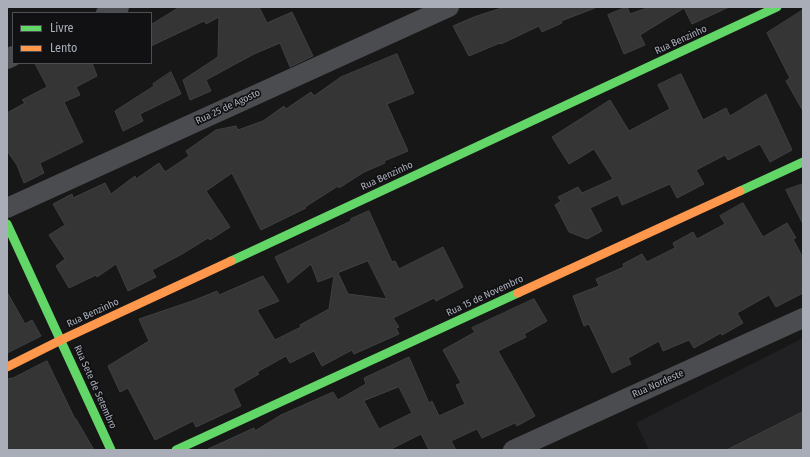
<!DOCTYPE html>
<style>
body{margin:0}
#map{position:relative;width:810px;height:457px;overflow:hidden;background:#171717;font-family:"Fira Sans Condensed",sans-serif}
canvas{display:block}
.frame{position:absolute;inset:0;border:8px solid #a8adb8;pointer-events:none}
.legend{position:absolute;left:12px;top:12px;width:140px;height:52px;box-sizing:border-box;background:#111113;border:1px solid #4d4f55;margin:0;padding:5px 7px;list-style:none;font-size:12px;color:#a8adb8}
.legend li{display:flex;align-items:center;gap:8px;height:20px}
.legend b{width:20px;border:1px solid #4d4f55}
</style>
<div id="map">
<canvas width="810" height="457"></canvas>
<div class="frame"></div>
<ul class="legend">
<li><b style="height:5px;background:#63d668"></b>Livre</li>
<li><b style="height:5px;background:#ff974d"></b>Lento</li>
</ul>
</div>
<script>
const context = document.querySelector('canvas').getContext('2d');
context.lineJoin = 'round';
function fillPath(path, color) { context.fillStyle = color; context.fill(path, 'evenodd'); }
function trace(path, color, width, dash) { context.strokeStyle = color; context.lineWidth = width; context.lineCap = dash ? 'butt' : 'round'; context.setLineDash(dash || []); context.stroke(path); }
function label(font, color, halo, rows, align = 'center') {
  context.font = font + ' "Fira Sans Condensed",sans-serif'; context.lineWidth = 3.5; context.setLineDash([]); context.textBaseline = 'middle'; context.strokeStyle = halo; context.fillStyle = color; for (const [text, x, y, turn = 0] of rows) {
    context.save(); context.translate(x, y); context.rotate((+turn || 0) * Math.PI / 180); context.textAlign = isNaN(turn) ? turn : align; if (halo) context.strokeText(text, 0, 0); context.fillText(text, 0, 0); context.restore();
  }
}
fillPath(new Path2D(`
 M803,338V450H649L636,423Z`), '#212123');
const building = new Path2D(`
 M180,7H259L267,23L292,12L313,56L290,67L280,43L254,54L206,80L211,91L190,100L183,80L218,57L219,17L206,24L204,21L151,46V25Z
 M505,7H595V8L561,21L562,23L542,32L539,26L501,44L500,43L469,56L453,26L474,17Z
 M627,7L630,14L650,7H729L692,24L684,8L640,35L645,45L624,54L608,15Z
 M803,10V111L786,81L790,78L767,33Z
 M397,54L414,93L387,104L408,151L384,161L385,163L364,172L339,188L338,186L305,207L306,208L261,230L232,173L206,191L230,227L210,240L208,238L182,254L152,270L156,277L128,291L116,264L97,277L96,275L69,288L56,266L65,259L49,235L65,225L53,204L72,194L73,198L105,183L111,194L135,176L136,179L159,163L165,172L189,156L186,151L216,130L236,126L238,130L263,121L284,106L286,109L311,92L314,96L341,77Z
 M35,63H92L97,76L76,87L80,95L64,102L83,142L40,163L44,173L24,183L17,165L7,151V113L25,103L22,100L47,87Z
 M171,72L181,94L140,114L143,121L123,131L115,111L154,86L153,84Z
 M681,74L703,120L726,108L730,116L766,94L792,150L770,162L760,144L728,160L725,155L696,170L704,184L677,198L670,184L622,205L618,195L590,208L602,231L587,239L569,232L555,205L561,201L558,197L578,187L582,193L613,179L594,149L569,164L552,137L610,100L629,131L670,109L658,85Z
 M803,184V224L786,190Z
 M743,203L763,237L787,223L796,238L793,239L803,258V293L776,307L769,295L737,313L743,323L722,335L721,333L694,348L689,340L663,351L659,341L628,358L631,364L612,373L589,324L584,326L573,296L599,286L596,279L624,267L623,264L642,254L647,262L675,248L673,243L693,232L697,239L725,224L720,216Z
 M369,211L392,262L395,261L399,269L443,247L463,287L436,301L434,298L393,318L399,327L396,328L399,334L354,354L352,350L322,366L314,351L290,363L286,356L257,372L259,374L233,389L241,406L196,427L193,421L155,440L128,388L120,392L108,366L149,341L139,319L195,300L217,291L219,295L263,276L279,301L257,310L275,340L301,327L300,325L329,309L334,276L318,282L311,264L288,283L275,257L351,221V219ZM368,261L387,299L348,294L338,273Z
 M7,292L25,324L32,320L41,336L7,353Z
 M534,299L547,321L524,334L526,337L498,351L535,416L517,426L515,423L482,438L477,429L451,441L456,450H429L421,434L389,450L208,449L254,428L255,431L281,415L333,392L338,400L366,384L364,378L409,357L429,403L432,401L439,416L465,404L456,385L461,383L443,350L475,332L472,328ZM399,387L412,413L379,429L364,401Z
 M47,361L75,419H76L94,450H7V379L13,378Z
 M803,412V450H727Z`);
fillPath(building, '#353536');
trace(building, '#3f4043', 1);
trace(new Path2D(`
 M106,13L119,7
 M7,59L13,56
 M7,208L449,7
 M513,450L803,318`), '#4b4c50', 20);
trace(new Path2D(`
 M740,191L803,162
 M7,224L111,450
 M231,261L777,7
 M176,450L518,293`), '#63d668', 9);
trace(new Path2D(`
 M518,293L740,191
 M7,367L61,340L231,261`), '#ff974d', 9);
label('10px', '#a8adb8', '#111113', [
 ["Rua Benzinho",681,40,-25],
 ["Rua 25 de Agosto",228,107,-25],
 ["Rua Benzinho",387,176,-25],
 ["Rua 15 de Novembro",485,296,-25],
 ["Rua Benzinho",93,313,-25],
 ["Rua Nordeste",658,384,-24],
 ["Rua Sete de Setembro",95,387,66]
]);
</script>
